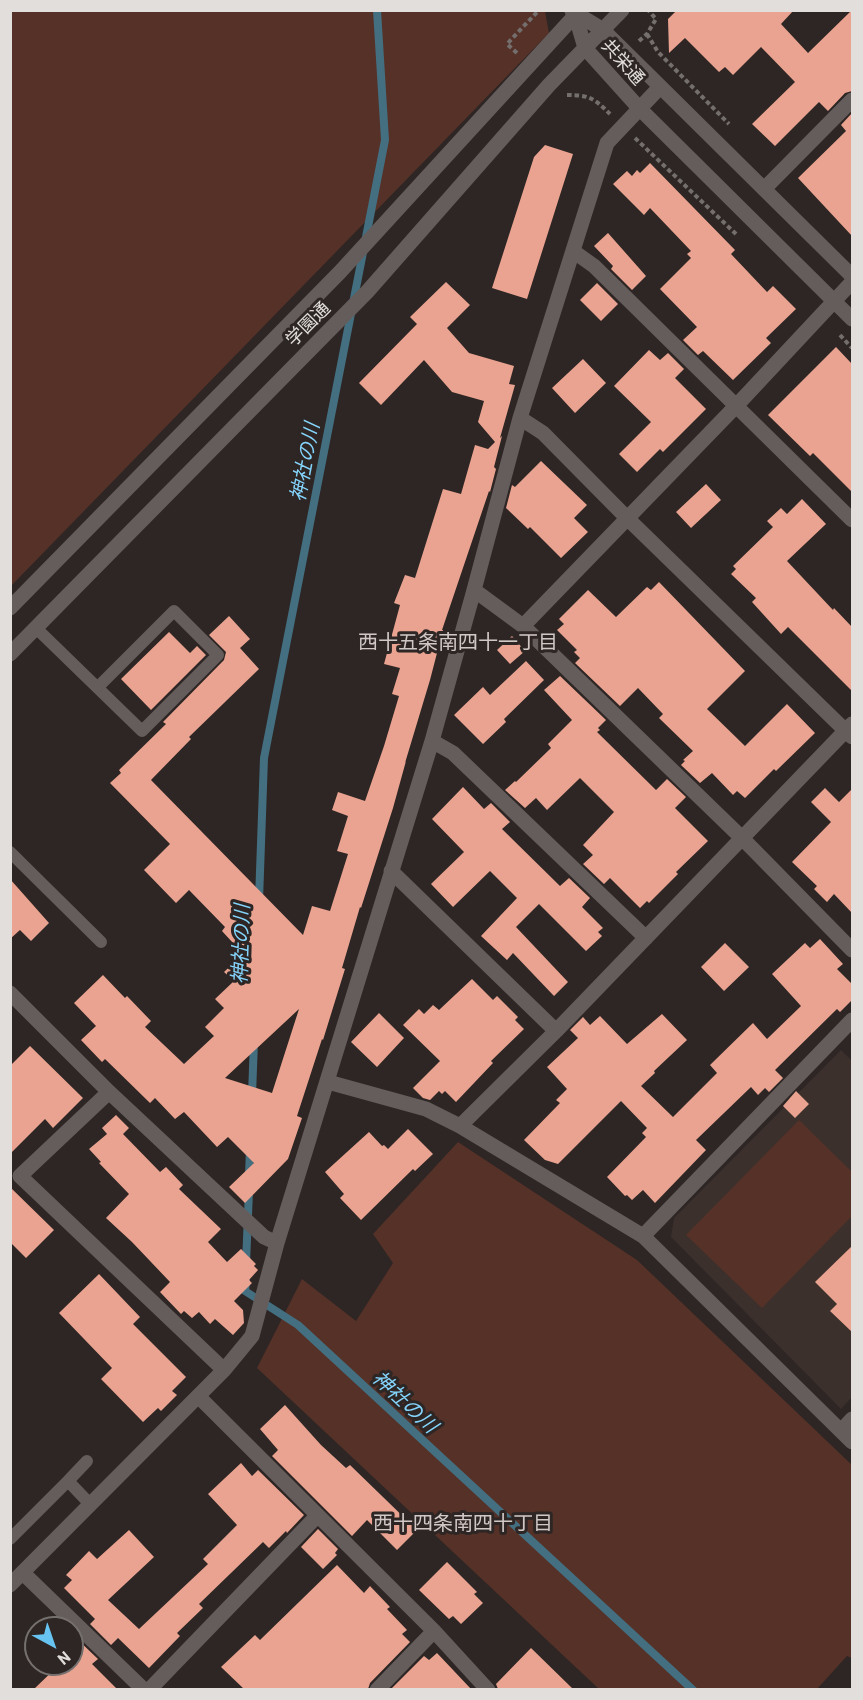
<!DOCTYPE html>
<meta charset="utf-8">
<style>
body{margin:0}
#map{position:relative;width:863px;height:1700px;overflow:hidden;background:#2d2624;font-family:Barlow,sans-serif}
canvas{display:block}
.frame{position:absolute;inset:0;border:12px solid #e2dedc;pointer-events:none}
.north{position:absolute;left:24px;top:1616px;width:60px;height:60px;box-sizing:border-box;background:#2d2624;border:2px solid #75706e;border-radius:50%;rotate:140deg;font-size:16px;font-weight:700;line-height:24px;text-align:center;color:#e2dedc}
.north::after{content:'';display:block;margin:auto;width:21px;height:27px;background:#67c4f0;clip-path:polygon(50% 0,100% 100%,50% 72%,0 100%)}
</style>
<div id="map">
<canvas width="863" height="1700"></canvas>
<div class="frame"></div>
<div class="north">N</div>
</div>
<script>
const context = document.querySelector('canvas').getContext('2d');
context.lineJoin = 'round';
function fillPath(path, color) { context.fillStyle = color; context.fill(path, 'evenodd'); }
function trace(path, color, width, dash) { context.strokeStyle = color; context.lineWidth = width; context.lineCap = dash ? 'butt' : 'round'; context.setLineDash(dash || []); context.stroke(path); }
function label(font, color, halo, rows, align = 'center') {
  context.font = font + ' Barlow,"Noto Sans JP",sans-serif'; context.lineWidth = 6; context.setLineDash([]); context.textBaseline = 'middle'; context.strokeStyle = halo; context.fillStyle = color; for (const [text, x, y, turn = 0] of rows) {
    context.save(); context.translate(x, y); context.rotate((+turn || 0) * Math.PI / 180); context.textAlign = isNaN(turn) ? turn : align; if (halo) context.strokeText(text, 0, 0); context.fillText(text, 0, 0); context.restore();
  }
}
fillPath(new Path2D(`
 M841,1050L852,1061V1397L841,1409L671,1237L674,1218Z`), '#3c302c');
fillPath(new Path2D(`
 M11,11H545L549,33L11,586Z
 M799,1120L852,1172V1216L762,1308L686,1235Z
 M458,1142L637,1260L852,1465V1658L847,1656L817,1689H599L257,1368L302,1279L356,1321L393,1263L373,1234Z`), '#553128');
trace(new Path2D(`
 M259,900L264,758L385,140L377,10
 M252,1095L254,1041
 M249,1176L250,1149
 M246,1263L249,1191
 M246,1281L245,1291L298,1325L693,1690`), '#446f80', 8);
fillPath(new Path2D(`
 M677,10H794L781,24L808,53L852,10V91L845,93L828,111L819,102L775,146L752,124L795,82L761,47L733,75L725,67L719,72L685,38L669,53L668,19Z
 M852,113V236L798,178L846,131L841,125Z
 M545,145L573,154L527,299L492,288L534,157Z
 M650,163L735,250L731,254L767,292L773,286L796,309L766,338L771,343L733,380L703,351L698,355L683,340L697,327L660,289L691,258L687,254L691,251L650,208L644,215L613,184L627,171L632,176L637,170L640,173Z
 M608,233L646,276L632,290L611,269L613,266L594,246Z
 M446,282L470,305L447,328L469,353L514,366L509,384L515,385L500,438L502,436L494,467L496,469L490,492L489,491L442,630H443L430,680L405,763L406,761L393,808L361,908L360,907L342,968L345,969L323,1040L322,1039L297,1116L302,1118L288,1159L245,1203L229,1187L254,1163L228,1137L217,1147L184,1112L175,1119L155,1098L150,1103L105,1059L102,1062L81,1040L96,1026L74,1003L103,975L125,998L127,996L151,1021L145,1027L184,1064L214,1036L205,1027L224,1008L215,999L234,981L224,972L242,955L231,944L233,943L222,931L225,927L189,890L176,903L144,870L170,844L110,783L121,773L119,770L166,724L163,722L224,660L226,652L209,635L229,616L250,639L240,648L259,669L189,737L191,739L151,780L303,935L312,906L330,911L348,854L337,851L348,816L332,810L338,792L365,801L384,746L399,696L392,694L400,668L384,664L400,605L394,603L405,575L415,578L443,489L461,494L475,445L488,449L495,442L478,422L484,401L452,392L424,360L381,405L359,383L417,324L410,317ZM299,1009L272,1093L225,1078Z
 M597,283L618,304L601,321L580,300Z
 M836,347L852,364V492L813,453L810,456L768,415Z
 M649,350L660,360L668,353L684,369L675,378L706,409L663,452L660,449L637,472L619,454L651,422L614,386Z
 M583,359L606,383L575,413L552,388Z
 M541,461L587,505L574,518L588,532L561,558L530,527L528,529L506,508L512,485L515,487Z
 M706,484L721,500L691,528L676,512Z
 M802,499L826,524L787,561L833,610L834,608L852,627V691L788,627L781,634L752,602L756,598L731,574L736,569L733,566L773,527L767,521L781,508L787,514Z
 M659,582L745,671L707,709L745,746L787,704L815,733L776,771L774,769L745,798L737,791L733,795L712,773L700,783L681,765L685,761L683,760L693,751L659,718L663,714L638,688L620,706L575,663L580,658L574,652L577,650L557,630L564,624L559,619L588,590L616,617L647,587L651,590Z
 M169,632L190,653L197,646L206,655L151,710L121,679Z
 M512,636L525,651L510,664L497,650Z
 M526,661L544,680L504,719L506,722L483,744L454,715L483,687L490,695Z
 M560,676L606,720L598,728L600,730L597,732L656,790L667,779L686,797L675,808L708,841L676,872L678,874L649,903L647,901L640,908L610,878L604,884L583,864L593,855L583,845L614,812L580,778L547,810L536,798L525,808L505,790L515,781L516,782L551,748L548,744L572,720L544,690Z
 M463,787L484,809L491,803L510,822L502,829L560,886L569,878L590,898L582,907L603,928L598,932L602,936L586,951L539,904L516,927L568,982L554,996L513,953L507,960L481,936L517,898L490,871L453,907L431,884L464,852L432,819Z
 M825,788L839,802L852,789V913L834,894L827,902L814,889L817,886L792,862L831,822L811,802Z
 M10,879L49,923L31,941L20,930L10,939Z
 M820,939L843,964L837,969L852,984V1000L840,1012L837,1009L775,1070L783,1078L769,1092L765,1088L758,1095L751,1087L696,1140L706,1150L655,1203L643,1190L632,1200L627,1195L625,1196L607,1177L646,1137L642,1133L647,1128L621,1101L558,1164L545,1160L524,1140L560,1103L556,1100L567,1089L547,1067L578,1038L570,1030L583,1017L590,1025L600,1016L627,1044L662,1014L687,1040L654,1071L655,1073L641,1086L673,1117L717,1073L710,1065L753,1023L767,1039L801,1006L772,974L805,943L810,948Z
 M725,943L749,967L724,991L701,967Z
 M472,979L493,1000L497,996L518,1017L515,1020L524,1029L491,1061L493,1063L456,1102L445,1091L442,1094L439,1091L430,1100L423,1098L413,1088L440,1061L403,1025L419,1009L424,1014L433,1005L439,1010Z
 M379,1013L404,1038L377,1067L351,1042Z
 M30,1046L83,1098L53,1128L45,1119L10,1154V1066Z
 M796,1091L809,1104L795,1118L783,1106Z
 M116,1115L129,1128L123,1134L160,1172L166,1167L183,1185L179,1189L221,1229L208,1242L227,1262L241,1249L256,1264L254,1266L258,1270L249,1280L252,1283L234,1301L243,1310L244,1323L233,1335L215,1319L210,1324L199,1312L192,1318L184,1311L181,1314L160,1292L170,1282L132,1242L106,1218L129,1194L99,1163L101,1162L89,1149L107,1134L102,1128Z
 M408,1129L433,1154L415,1171L413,1169L361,1220L340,1198L344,1194L325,1172L369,1132L382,1146L384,1145L388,1149Z
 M10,1187L54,1230L26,1258L10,1242Z
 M852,1246V1332L830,1311L837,1304L815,1282Z
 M99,1274L140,1317L133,1324L186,1377L172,1391L177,1395L161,1411L158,1408L143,1422L101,1379L112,1368L59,1313Z
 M285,1405L321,1445L346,1468L350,1465L417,1530L397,1550L367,1520L352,1536L272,1456L278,1450L260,1429Z
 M241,1463L252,1476L258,1470L304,1515L287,1533L286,1531L269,1548L263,1542L199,1604L203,1608L177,1633L180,1636L149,1668L118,1638L111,1645L90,1624L95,1619L64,1588L72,1580L66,1575L89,1551L97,1559L129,1530L154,1557L108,1600L139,1629L208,1564L203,1559L237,1525L208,1494Z
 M318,1529L338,1549L335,1553L337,1555L323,1569L301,1547Z
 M447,1562L477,1592L474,1594L483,1603L461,1624L453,1616L449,1619L419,1590Z
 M337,1565L364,1593L370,1586L390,1607L387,1609L407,1630L402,1634L410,1642L370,1683L368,1689H244L221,1667L255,1635L260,1640Z
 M76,1638L98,1659L92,1664L117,1689H34L60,1664H72V1641Z
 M531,1648L573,1689H498L496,1684Z
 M437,1653L471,1689H391L424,1656L429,1660Z`), '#eaa390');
trace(new Path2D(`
 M647,34L658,52L729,124
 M639,41L647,34L656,19L648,10
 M517,53L507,44L539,10
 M567,95C589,95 594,98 610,114
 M635,138L736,234
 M840,335L852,348`), '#746f6d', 4, [4.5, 3]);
trace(new Path2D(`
 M36,628L142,731L218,655L174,611L98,687
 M10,852L101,942
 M68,1481L87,1461
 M10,1539L68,1481L90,1504`), '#655d5b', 12);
trace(new Path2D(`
 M765,188L852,100
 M573,251L594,266L852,520
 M520,418L543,433L627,518L852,737
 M474,590L523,626L743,839L852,950
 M523,626L737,405L852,282
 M432,741L453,753L646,938
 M391,871L556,1031
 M10,993L109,1092L264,1237L277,1243
 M328,1082L426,1109L460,1126L643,1236L852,1442
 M109,1092L20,1176L224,1370
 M460,1126L556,1031L852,724
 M643,1236L852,1020
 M198,1396L434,1631L488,1690
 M841,1431L852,1419
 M23,1573L144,1690
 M10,1585L224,1370L252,1336L277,1243L432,741L474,590L520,418L607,143L660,87
 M149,1690L317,1516
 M377,1690L434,1631`), '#655d5b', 15);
trace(new Path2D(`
 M572,11L603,30L852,276
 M575,14L585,48L639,108L852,319
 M10,608L340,272L580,10
 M10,654L367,292L549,85L622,10`), '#655d5b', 15);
label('18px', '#e2dedc', '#2d2624', [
 ["共栄通",623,62,48],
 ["学園通",308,324,-45]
]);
label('italic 20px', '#85d4fc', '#2d2624', [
 ["神社の川",305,462,-79],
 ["神社の川",241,944,-88],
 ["神社の川",405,1402,43]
]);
label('20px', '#d1c8c6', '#2d2624', [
 ["西十五条南四十一丁目",458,642],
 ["西十四条南四十丁目",463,1523]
]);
</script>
